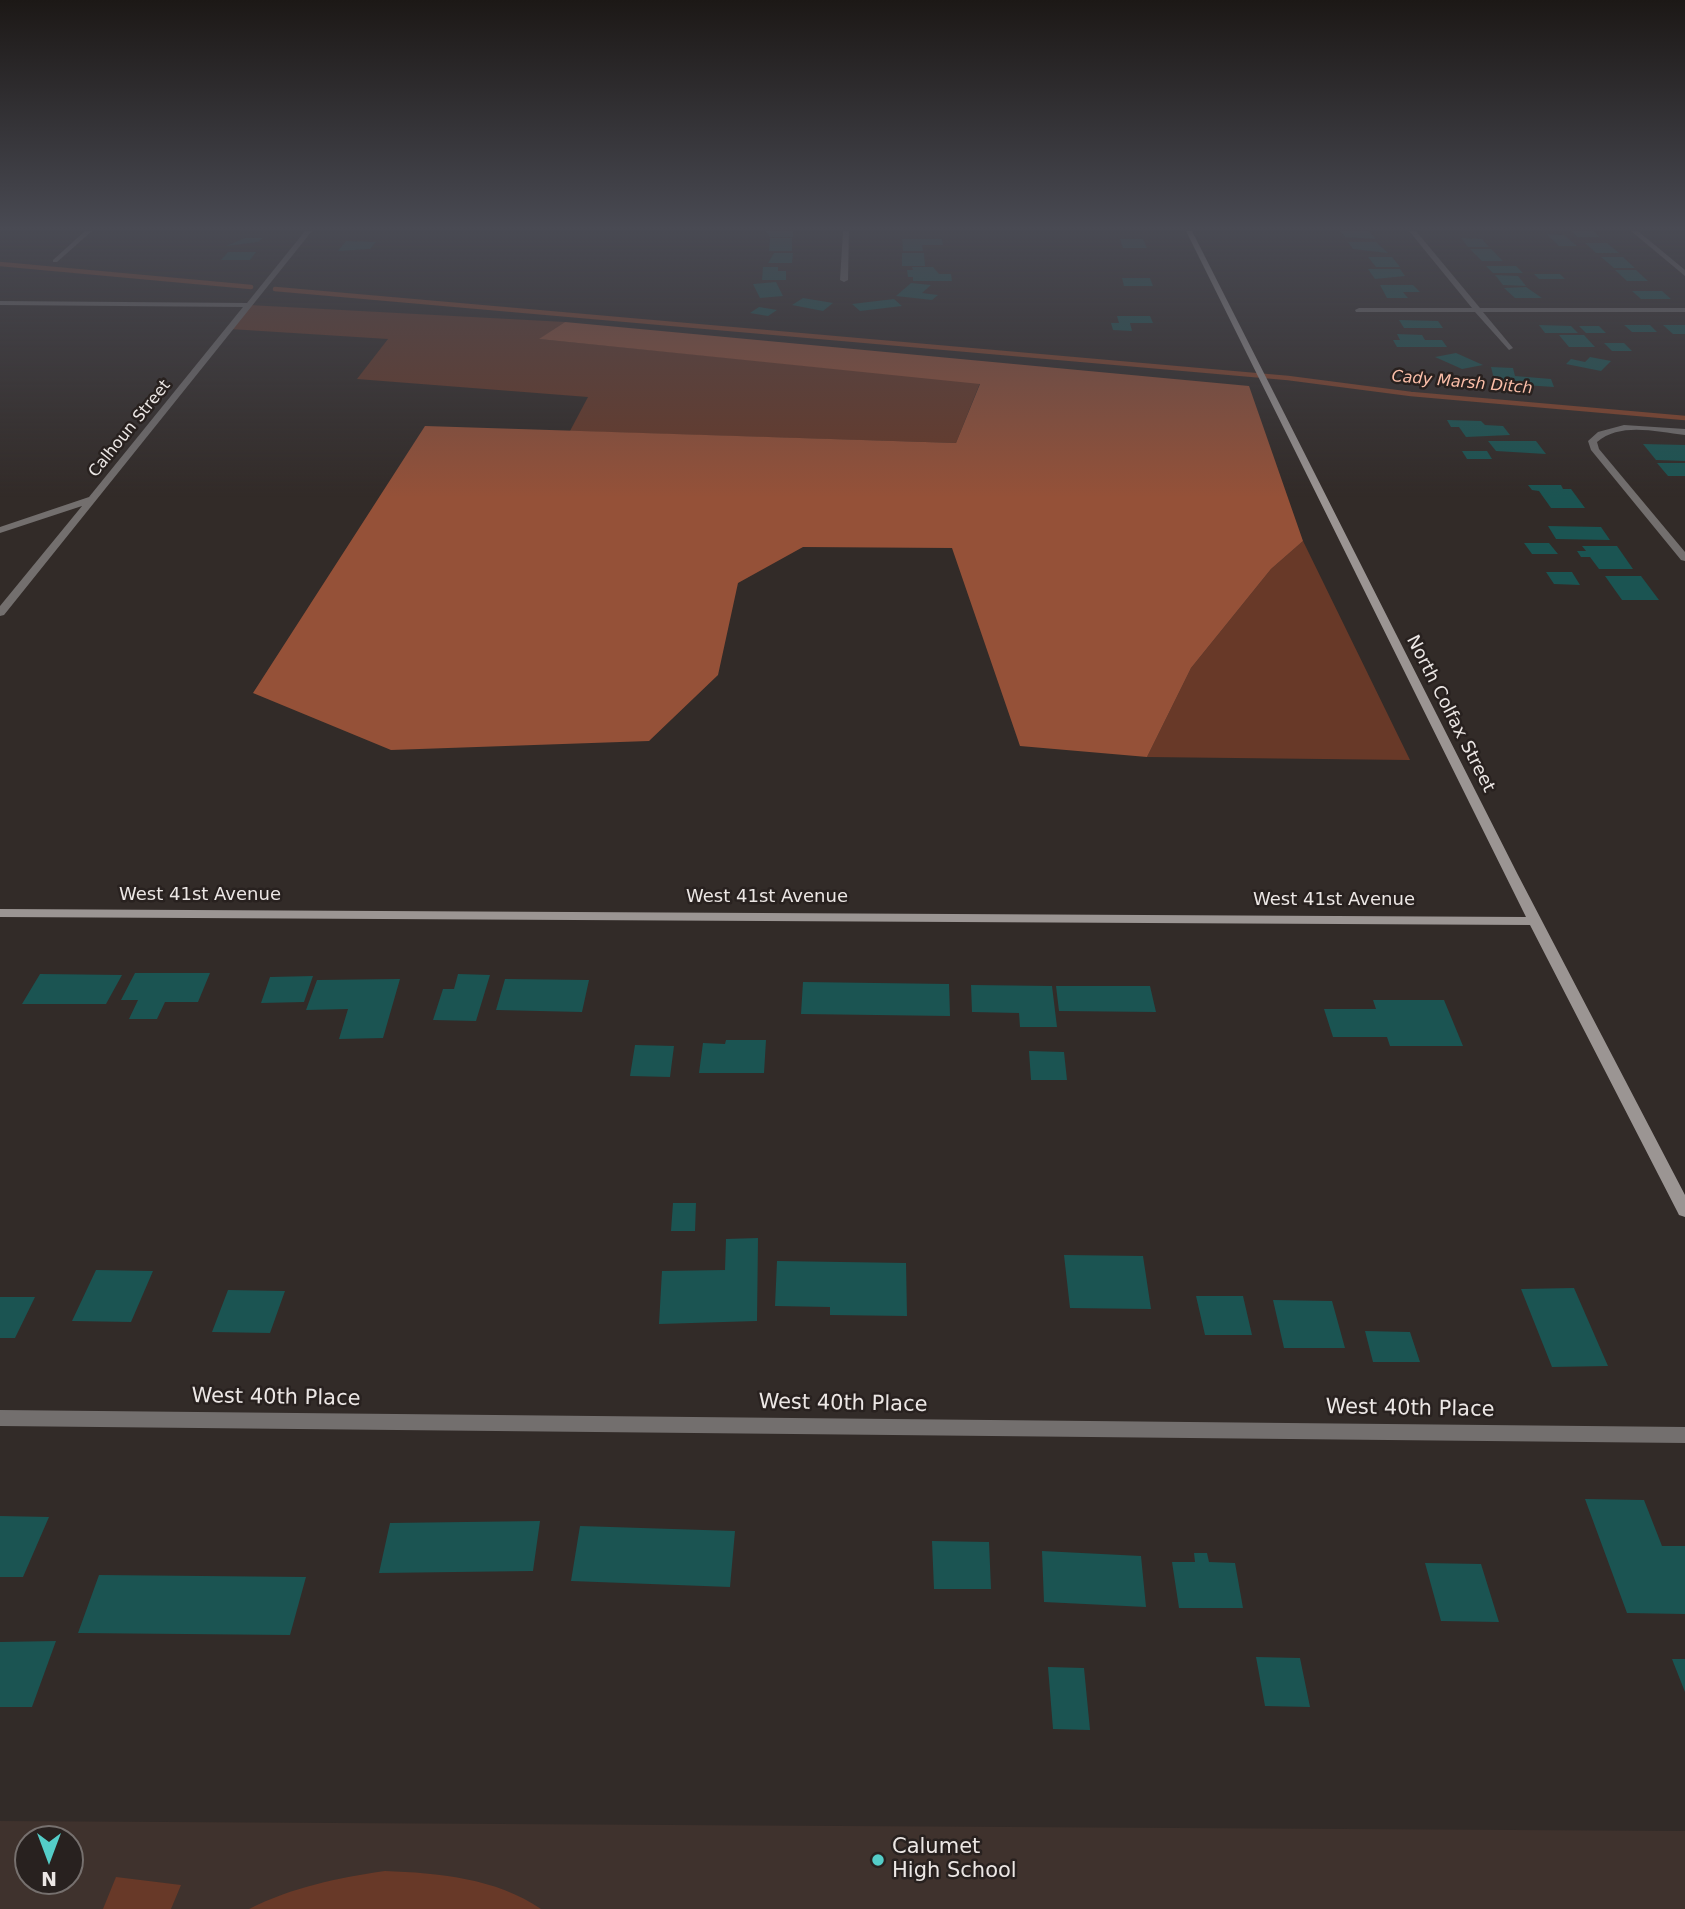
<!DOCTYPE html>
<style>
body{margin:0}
#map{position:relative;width:1685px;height:1909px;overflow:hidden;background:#322b28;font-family:"DejaVu Sans",sans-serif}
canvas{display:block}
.north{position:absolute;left:14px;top:1825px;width:70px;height:70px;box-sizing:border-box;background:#28211f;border:2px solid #76706e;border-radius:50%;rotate:180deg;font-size:19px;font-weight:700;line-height:28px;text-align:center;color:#ece7e5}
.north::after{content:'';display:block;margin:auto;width:24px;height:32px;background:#54cdc8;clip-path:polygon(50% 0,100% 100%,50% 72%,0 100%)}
</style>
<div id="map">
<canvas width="1685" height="1909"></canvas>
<div class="north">N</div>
</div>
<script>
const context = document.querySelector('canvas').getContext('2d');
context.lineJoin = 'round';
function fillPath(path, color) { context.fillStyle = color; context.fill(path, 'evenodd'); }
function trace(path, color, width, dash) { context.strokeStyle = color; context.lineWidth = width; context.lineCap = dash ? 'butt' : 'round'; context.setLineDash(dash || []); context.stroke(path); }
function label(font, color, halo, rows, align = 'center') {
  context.font = font + ' "DejaVu Sans",sans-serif'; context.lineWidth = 5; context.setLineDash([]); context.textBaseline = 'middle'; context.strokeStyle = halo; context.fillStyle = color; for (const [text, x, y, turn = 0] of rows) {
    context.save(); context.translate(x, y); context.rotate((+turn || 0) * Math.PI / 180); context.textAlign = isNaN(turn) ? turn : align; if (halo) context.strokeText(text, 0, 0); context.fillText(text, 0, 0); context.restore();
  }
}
fillPath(new Path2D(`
 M0,1821L1685,1831V1909H0ZM28,1839H70V1881H28Z`), '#3f322d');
fillPath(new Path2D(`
 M249,305L565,322L540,339L980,383L956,443L570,431L588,397L357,379L388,339L230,329Z
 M1303,541L1410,760L1147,757L1191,668L1271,569Z
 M385,1871C438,1873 496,1878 541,1909H249C293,1887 337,1878 385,1871Z
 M116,1877L181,1885L171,1909H103Z`), '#683928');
fillPath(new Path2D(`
 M565,322L1249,386L1303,541L1271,569L1191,668L1147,757L1020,746L952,548L803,547L738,583L718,675L649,741L391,750L253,693L425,426L956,443L980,384L539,339Z`), '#955138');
trace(new Path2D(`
 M0,264L251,287
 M275,289L1288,378L1411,394L1685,418`), '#86442a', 4.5);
fillPath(new Path2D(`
 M766,231H793V237H770Z
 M1340,231H1369L1376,239L1345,237Z
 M1571,231H1593L1600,237H1577Z
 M1546,234L1564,235L1577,246H1559Z
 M245,238H263L258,242L226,246Z
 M770,238H792V251H769Z
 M1461,238L1482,239L1489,247H1468Z
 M902,239H942L943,245H922L923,251H903Z
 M1120,239H1143L1147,248H1123Z
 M346,241L376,242L370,249L338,251Z
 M1348,242H1376L1388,253L1353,249Z
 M1585,243H1607L1619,253H1596Z
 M1470,249H1491L1503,261H1482Z
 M228,252H256L250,260H221Z
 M774,253H793L792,263H768Z
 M902,253H924L925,266H902Z
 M1368,257H1392L1400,267H1376Z
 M1601,257H1623L1635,268H1614Z
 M1486,266H1516L1523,273H1493Z
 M763,267H778V271H786V280H762Z
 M912,267H933L939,274H951L952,281H913V277H908L907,270H913Z
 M1368,269H1400L1405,276L1375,279Z
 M1615,270H1636L1648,281H1627Z
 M1534,274H1560L1565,279H1539Z
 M1495,275L1518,276L1526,286L1503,285Z
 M1122,278H1150L1153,286H1124Z
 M776,282L783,296L760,298L753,284Z
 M911,283L931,285L922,293L938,295L932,300L896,296Z
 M1380,285H1413L1420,292H1403L1408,298H1387Z
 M1526,287L1542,298H1515L1504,288Z
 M1632,291H1662L1671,299H1641Z
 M803,298L833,303L823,311L792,305Z
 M894,299L902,306L860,311L852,304Z
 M759,307L777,310L768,316L750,313Z
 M1117,316H1150L1153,323H1130L1132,331L1113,330L1111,323H1119Z
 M1399,320L1438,321L1443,328H1404Z
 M1539,325L1571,326L1578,333H1545Z
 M1624,325H1650L1657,332H1632Z
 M1663,325H1685V334H1673Z
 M1579,326H1599L1606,333H1586Z
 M1397,334L1422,335L1425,340H1442L1447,347H1397L1393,340H1400Z
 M1559,335H1584L1595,347H1569Z
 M1604,343H1624L1632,351H1612Z
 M1456,353L1483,365L1462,369L1435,357Z
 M1590,357L1611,361L1601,371L1566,364L1571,359L1585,362Z
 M1491,367L1513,368L1515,376L1551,379L1554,387L1495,383Z
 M1447,420L1481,421L1485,425L1503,426L1510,435L1466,437L1459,427H1451Z
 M1488,441H1536L1546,454L1496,451Z
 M1643,444L1685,445V461L1656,460Z
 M1462,451H1487L1492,459H1467Z
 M1657,463H1685V476H1668Z
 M1528,485H1561L1563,489H1571L1585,508H1551L1539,491L1532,490Z
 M1548,526L1601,527L1610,540L1556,539Z
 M1524,543H1549L1558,554H1532Z
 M1582,546H1617L1633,569H1599L1590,557H1581L1577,551H1586Z
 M1546,572H1572L1580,585L1554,584Z
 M1605,576H1641L1659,600H1622Z
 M135,973H210L198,1002H165L157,1019H129L138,1000H121Z
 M40,974L122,975L106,1004H22Z
 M458,974L490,975L476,1021L433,1020L443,989H454Z
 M313,976L304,1002L261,1003L270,977Z
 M400,979L383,1038L339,1039L348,1009L306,1010L317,980Z
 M505,979L589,980L582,1012L496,1010Z
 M803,982L949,984L950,1016L801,1014Z
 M971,985L1052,986L1057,1027H1020L1019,1013L972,1012Z
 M1056,986H1150L1156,1012L1059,1011Z
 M1373,1000H1444L1463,1046H1390L1387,1037H1333L1324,1009H1376Z
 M726,1040H766L764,1073H699L703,1043L725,1044Z
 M635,1045L674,1046L670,1077L630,1076Z
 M1029,1051L1064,1052L1067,1080H1031Z
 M673,1203H696L695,1231H671Z
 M758,1238L757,1321L659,1324L662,1271L725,1270L726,1239Z
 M1064,1255L1143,1256L1151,1309L1070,1308Z
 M777,1261L906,1263L907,1316L830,1315V1307L775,1306Z
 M96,1270L153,1271L131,1322L72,1321Z
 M1574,1288L1608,1366L1552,1367L1521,1289Z
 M228,1290L285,1291L270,1333L212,1332Z
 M1196,1296H1243L1252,1335H1205Z
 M0,1297H35L15,1338H0Z
 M1273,1300L1332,1301L1345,1348H1284Z
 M1365,1331L1410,1332L1420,1362H1373Z
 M1585,1499L1644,1500L1662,1546H1685V1614L1627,1613Z
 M0,1516L49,1517L23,1577H0Z
 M540,1521L533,1571L379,1573L390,1523Z
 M580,1526L735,1531L730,1587L571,1581Z
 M932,1541L989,1542L991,1589H934Z
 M1042,1551L1141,1556L1146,1607L1044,1602Z
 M1194,1553H1207L1209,1562L1235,1563L1243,1608H1179L1172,1562H1195Z
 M1425,1563L1481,1564L1499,1622L1441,1621Z
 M99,1575L306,1577L290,1635L78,1633Z
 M56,1641L32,1707H0V1642Z
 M1256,1657L1300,1658L1310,1707L1265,1706Z
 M1672,1659H1685V1692Z
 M1048,1667L1084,1668L1090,1730L1053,1729Z`), '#1b5452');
fillPath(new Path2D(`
 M85,231H92L57,262H53V260Z
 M305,231H312L4,615L0,616V606L82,506L0,533V527L89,497L243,307L0,305V301L247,303Z
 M843,231H849L848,280L844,282L840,280Z
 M1409,231H1416L1480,308H1685V312H1483L1513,348L1509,350L1475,312H1356L1355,310L1359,308H1472Z
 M1631,231H1638L1685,270V276Z
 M1624,425L1685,429V435C1656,432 1621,422 1597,442L1599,449L1685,552V561L1681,560L1591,450L1588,441L1598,432Z
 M0,1410L1685,1427V1443L0,1426Z`), '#736f6e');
fillPath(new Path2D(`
 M1186,231H1192L1518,875L1685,1195V1217L1679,1215L1677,1211L1530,925L0,917V909L1526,917Z`), '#9b9593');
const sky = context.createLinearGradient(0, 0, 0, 498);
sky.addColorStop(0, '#1c1816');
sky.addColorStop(0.46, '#494a53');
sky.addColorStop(1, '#494a5300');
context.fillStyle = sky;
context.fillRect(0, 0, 1685, 498);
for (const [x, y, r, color] of [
 [878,1860,7,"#54cdc8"]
]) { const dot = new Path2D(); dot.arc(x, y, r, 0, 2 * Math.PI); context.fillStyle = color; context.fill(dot); trace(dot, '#28211f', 2.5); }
label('italic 16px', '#fbbea8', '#28211f', [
 ["Cady Marsh Ditch",1462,383,5]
]);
label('16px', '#ece7e5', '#28211f', [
 ["Calhoun Street",130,429,-51]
]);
label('18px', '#ece7e5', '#28211f', [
 ["North Colfax Street",1450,714,63],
 ["West 41st Avenue",200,895],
 ["West 41st Avenue",767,897],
 ["West 41st Avenue",1334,900]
]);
label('21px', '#ece7e5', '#28211f', [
 ["West 40th Place",276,1398,1],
 ["West 40th Place",843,1404,1],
 ["West 40th Place",1410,1409,1]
]);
label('21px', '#ece7e5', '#28211f', [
 ["Calumet",892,1848],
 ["High School",892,1872]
], 'left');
</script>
